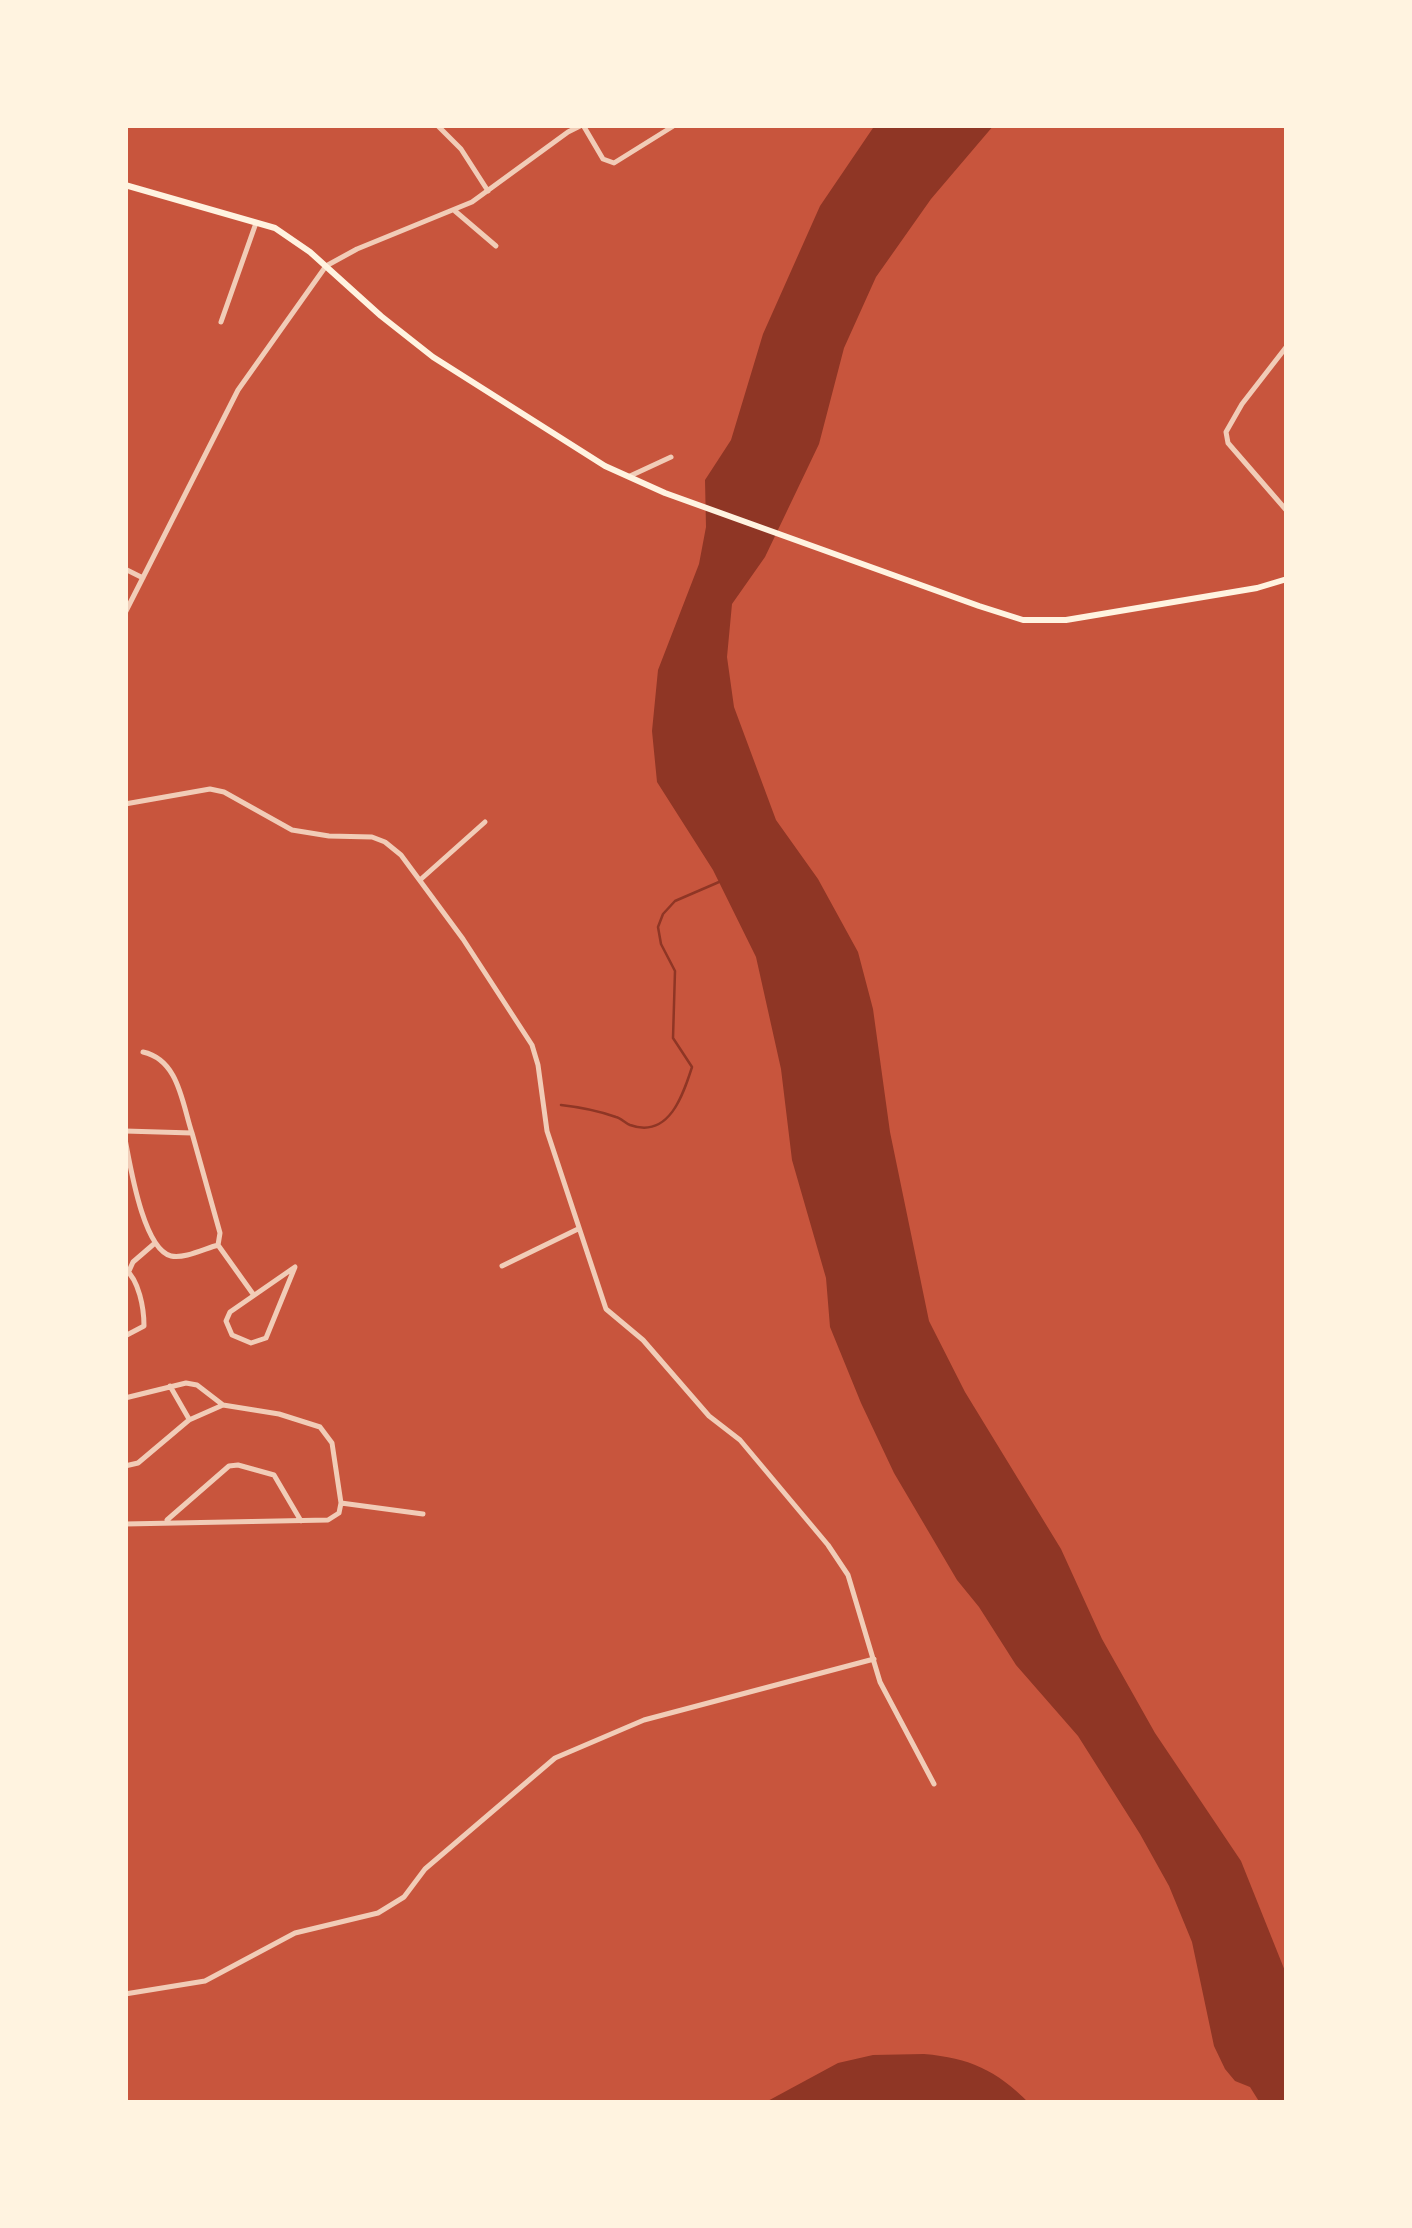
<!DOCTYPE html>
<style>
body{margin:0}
#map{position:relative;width:1412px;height:2228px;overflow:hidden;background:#c8553d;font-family:"DejaVu Sans",sans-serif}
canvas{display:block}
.frame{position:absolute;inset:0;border:128px solid #fff3e0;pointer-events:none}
</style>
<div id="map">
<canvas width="1412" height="2228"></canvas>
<div class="frame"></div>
</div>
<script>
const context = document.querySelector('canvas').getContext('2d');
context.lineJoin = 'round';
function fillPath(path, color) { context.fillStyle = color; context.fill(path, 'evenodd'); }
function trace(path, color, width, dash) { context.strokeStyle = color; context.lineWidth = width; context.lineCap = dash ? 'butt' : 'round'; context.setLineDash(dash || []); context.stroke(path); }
fillPath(new Path2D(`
 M875,125H994L931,199L876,277L844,348L819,444L765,557L732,604L727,657L734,707L776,820L818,879L858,952L873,1009L890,1132L929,1321L965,1392L1061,1549L1102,1639L1155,1733L1241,1861L1287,1976V2103H1260L1250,2087L1235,2081L1225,2069L1214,2046L1192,1942L1169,1886L1140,1834L1078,1736L1016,1665L979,1607L957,1580L894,1473L861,1403L830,1327L826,1278L792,1160L781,1069L756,957L713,870L657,782L652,731L658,670L699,564L706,527L705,480L731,440L763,334L820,206Z
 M924,2054C970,2058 996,2070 1029,2103H764L838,2063L873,2055Z`), '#8f3625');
trace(new Path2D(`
 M561,1105C579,1107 599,1111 616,1117C621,1118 625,1123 630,1125C669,1139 683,1095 692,1067L673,1038L675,971L661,944L658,927L663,914L675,901L719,882`), '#8f3625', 2.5);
trace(new Path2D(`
 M437,125L461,149L488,191
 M583,125L603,159L614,163L675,125
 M455,211L496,246
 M221,322L256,223
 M1287,346L1242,404L1226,432L1228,443L1287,511
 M630,476L671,457
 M125,569L143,578
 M125,613L238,390L326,266L357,249L472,202L568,132L582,125
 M125,804L210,789L224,792L292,830L329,836L372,837L385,842L401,855L463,939L532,1045L538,1065L547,1131L606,1309L643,1340L709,1416L740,1440L828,1545L848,1575L880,1682L934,1784
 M420,880L485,822
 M143,1052C179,1060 182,1103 192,1133
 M125,1131L192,1133L220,1233L218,1245C204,1249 184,1259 171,1256C143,1249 130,1164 125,1139
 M218,1245L253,1294
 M502,1266L578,1229
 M295,1267L266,1338L251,1343L232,1335L226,1321L230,1312Z
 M125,1269C139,1280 144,1308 144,1326L125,1336
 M129,1271L133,1262L155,1243
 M170,1386L189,1419
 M125,1398L186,1383L197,1385L223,1405L279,1414L320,1427L332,1443L341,1503L339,1513L328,1520L125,1524
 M125,1466L138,1463L189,1420L223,1405
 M341,1503L423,1514
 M167,1520L229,1466L238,1465L274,1475L301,1521
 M125,1994L205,1981L295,1933L378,1913L404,1897L425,1869L555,1758L644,1720L874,1659`), '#f1ccb7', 5);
trace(new Path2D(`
 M125,185L275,228L310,252L381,316L433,357L605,466L665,493L979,606L1023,620H1066L1257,588L1287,579`), '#fff3e0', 6);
</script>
